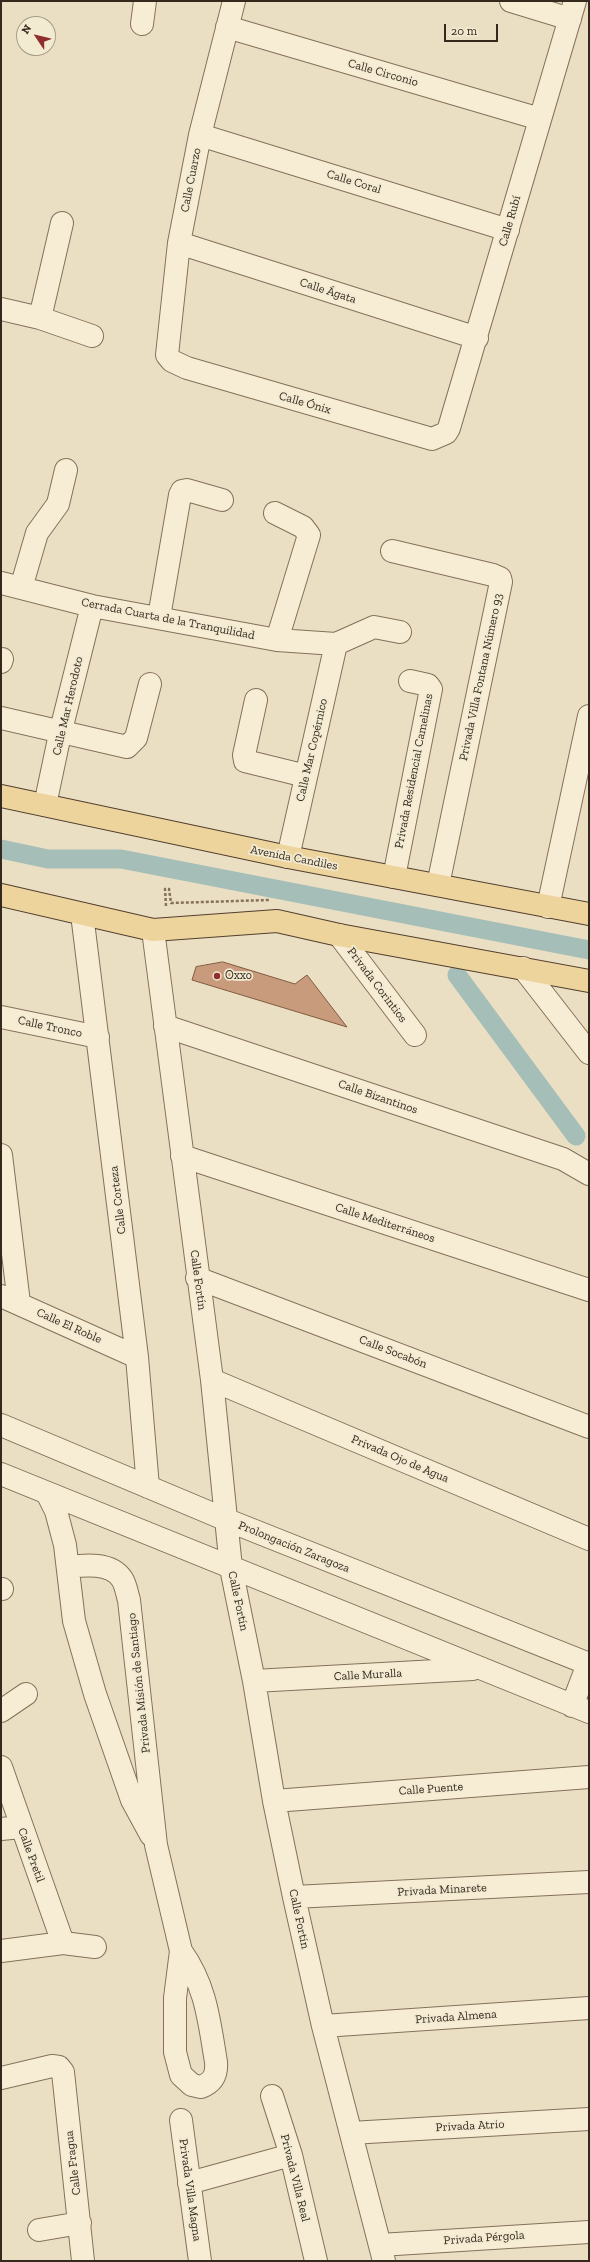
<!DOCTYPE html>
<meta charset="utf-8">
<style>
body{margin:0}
#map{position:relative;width:590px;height:2262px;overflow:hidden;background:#ebdfc3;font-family:"Zilla Slab",serif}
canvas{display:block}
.frame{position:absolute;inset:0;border:2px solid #35291e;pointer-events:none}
.north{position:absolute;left:16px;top:16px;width:40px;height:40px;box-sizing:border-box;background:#f3ead2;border:1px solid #a79d8a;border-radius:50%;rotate:305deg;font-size:11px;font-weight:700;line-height:16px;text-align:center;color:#35291e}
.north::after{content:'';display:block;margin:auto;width:14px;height:18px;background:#902e2f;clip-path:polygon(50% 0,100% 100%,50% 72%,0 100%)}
.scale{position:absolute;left:444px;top:24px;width:54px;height:18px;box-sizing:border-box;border:2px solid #35291e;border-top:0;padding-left:5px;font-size:12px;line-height:14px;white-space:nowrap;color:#35291e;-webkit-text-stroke:3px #f3ead2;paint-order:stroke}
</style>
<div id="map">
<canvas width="590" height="2262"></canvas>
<div class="frame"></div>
<div class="north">N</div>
<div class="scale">20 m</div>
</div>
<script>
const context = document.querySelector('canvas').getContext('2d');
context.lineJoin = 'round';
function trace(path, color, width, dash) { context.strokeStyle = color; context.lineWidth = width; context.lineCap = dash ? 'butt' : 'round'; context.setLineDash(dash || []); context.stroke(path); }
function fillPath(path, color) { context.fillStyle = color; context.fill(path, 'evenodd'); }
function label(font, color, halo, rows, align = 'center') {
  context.font = font + ' "Zilla Slab",serif'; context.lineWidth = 3.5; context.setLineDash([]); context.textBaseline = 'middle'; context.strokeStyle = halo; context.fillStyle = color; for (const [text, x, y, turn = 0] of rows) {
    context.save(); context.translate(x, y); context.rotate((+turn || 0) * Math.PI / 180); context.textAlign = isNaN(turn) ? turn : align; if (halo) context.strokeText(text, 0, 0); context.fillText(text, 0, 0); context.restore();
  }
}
trace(new Path2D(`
 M1,849L48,859H121L589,950
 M457,975L576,1136`), '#a5beb7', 19);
const building = new Path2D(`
 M223,962L295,984L307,975L347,1027L192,980L196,967Z`);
fillPath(building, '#c79b7b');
trace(building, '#825b42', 1);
const minor = new Path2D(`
 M234,1L200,135L179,243L167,355L172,361L187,368L432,439L446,433L449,428L575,1
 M511,1L570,19
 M142,24L145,1
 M227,27L540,119
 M200,135L508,230
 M179,243L477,338
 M1,309L40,318L92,336
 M40,318L62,223
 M275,513L303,527L309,535L277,640
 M392,551L493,575L500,578L501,582L438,885
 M1,583L92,606L277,640L336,644
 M21,588L37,533L58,504L66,470
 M159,617L180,495L182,491L187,490L222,500
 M336,644L374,627L400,632
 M1,662L2,659
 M256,700L244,755L245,761L306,776
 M1,718L127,747L136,738L150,684
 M45,805L60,734L92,606
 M288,857L336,644
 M394,877L431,689L428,685L410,681
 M548,907L589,716
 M82,914L137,1357L148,1487
 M153,930L212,1380L231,1568L254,1681L274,1801L294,1897L323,2026L384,2261
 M339,935L415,1035
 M523,968L589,1053
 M1,1017L98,1037
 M165,1026L563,1159L589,1174
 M1,1155L19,1303
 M182,1156L589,1290
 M197,1278L589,1427
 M1,1296L137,1357
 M212,1380L589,1539
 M1,1425L227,1520L589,1664
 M1,1474L589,1712
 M47,1493L56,1511L65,1545L74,1621L95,1694L132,1800L151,1835
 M68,1567C85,1565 111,1562 122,1579C126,1585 127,1594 129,1600L156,1845L181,1951L175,1998V2052L181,2075L192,2085L201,2087C214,2082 217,2074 216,2062C209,2020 206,1986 181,1951
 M1,1589H2
 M254,1681L473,1669
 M572,1706L588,1664
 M1,1711L26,1694
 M1,1767L63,1943
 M274,1801L589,1777
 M1,1829L21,1827
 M294,1897L589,1882
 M1,1951L63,1943L95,1947
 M323,2026L589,2008
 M1,2078L52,2066L59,2067L63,2072L83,2261
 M272,2096L291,2155L316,2261
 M181,2120L200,2261
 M351,2133L589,2119
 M189,2183L291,2155
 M39,2230L80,2223
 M380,2245L589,2232`);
const major = new Path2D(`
 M1,796L288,857L589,914
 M1,895L153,930L277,921L339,935L589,981`);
trace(minor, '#84715b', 24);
trace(major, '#523f2f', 24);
trace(new Path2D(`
 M166,906L165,889H169L171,903L269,900`), '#84715b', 2.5, [3, 2]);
trace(minor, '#f7edd5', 22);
trace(major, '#edd49c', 22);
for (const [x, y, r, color] of [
 [217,976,4,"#902e2f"]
]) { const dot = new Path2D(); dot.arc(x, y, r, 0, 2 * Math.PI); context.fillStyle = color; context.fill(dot); trace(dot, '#f3ead2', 1.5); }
label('12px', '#35291e', '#f3ead2', [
 ["Calle Circonio",383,73,16],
 ["Calle Cuarzo",191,180,-79],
 ["Calle Coral",354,182,17],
 ["Calle Rubí",510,221,-74],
 ["Calle Ágata",328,291,18],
 ["Calle Ónix",305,403,16],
 ["Cerrada Cuarta de la Tranquilidad",168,619,11],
 ["Privada Villa Fontana Número 93",481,677,-78],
 ["Calle Mar Herodoto",68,706,-77],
 ["Calle Mar Copérnico",312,750,-77],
 ["Privada Residencial Camelinas",414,771,-79],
 ["Avenida Candiles",294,858,11],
 ["Privada Corintios",377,985,53],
 ["Calle Tronco",50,1027,12],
 ["Calle Bizantinos",378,1097,19],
 ["Calle Corteza",118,1200,-97],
 ["Calle Mediterráneos",385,1223,18],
 ["Calle Fortín",198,1280,82],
 ["Calle El Roble",69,1326,24],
 ["Calle Socabón",393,1352,21],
 ["Privada Ojo de Agua",400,1459,23],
 ["Prolongación Zaragoza",294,1547,22],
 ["Calle Fortín",238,1601,78],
 ["Calle Muralla",368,1675,-3],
 ["Privada Misión de Santiago",139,1683,-96],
 ["Calle Puente",431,1789,-4],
 ["Calle Pretil",31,1855,70],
 ["Privada Minarete",442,1890,-3],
 ["Calle Fortín",299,1919,78],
 ["Privada Almena",456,2017,-4],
 ["Privada Atrio",470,2126,-3],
 ["Calle Fragua",73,2163,-97],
 ["Privada Villa Real",295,2178,76],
 ["Privada Villa Magna",190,2190,82],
 ["Privada Pérgola",484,2238,-4]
]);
label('12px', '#35291e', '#f3ead2', [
 ["Oxxo",225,976]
], 'left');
</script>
